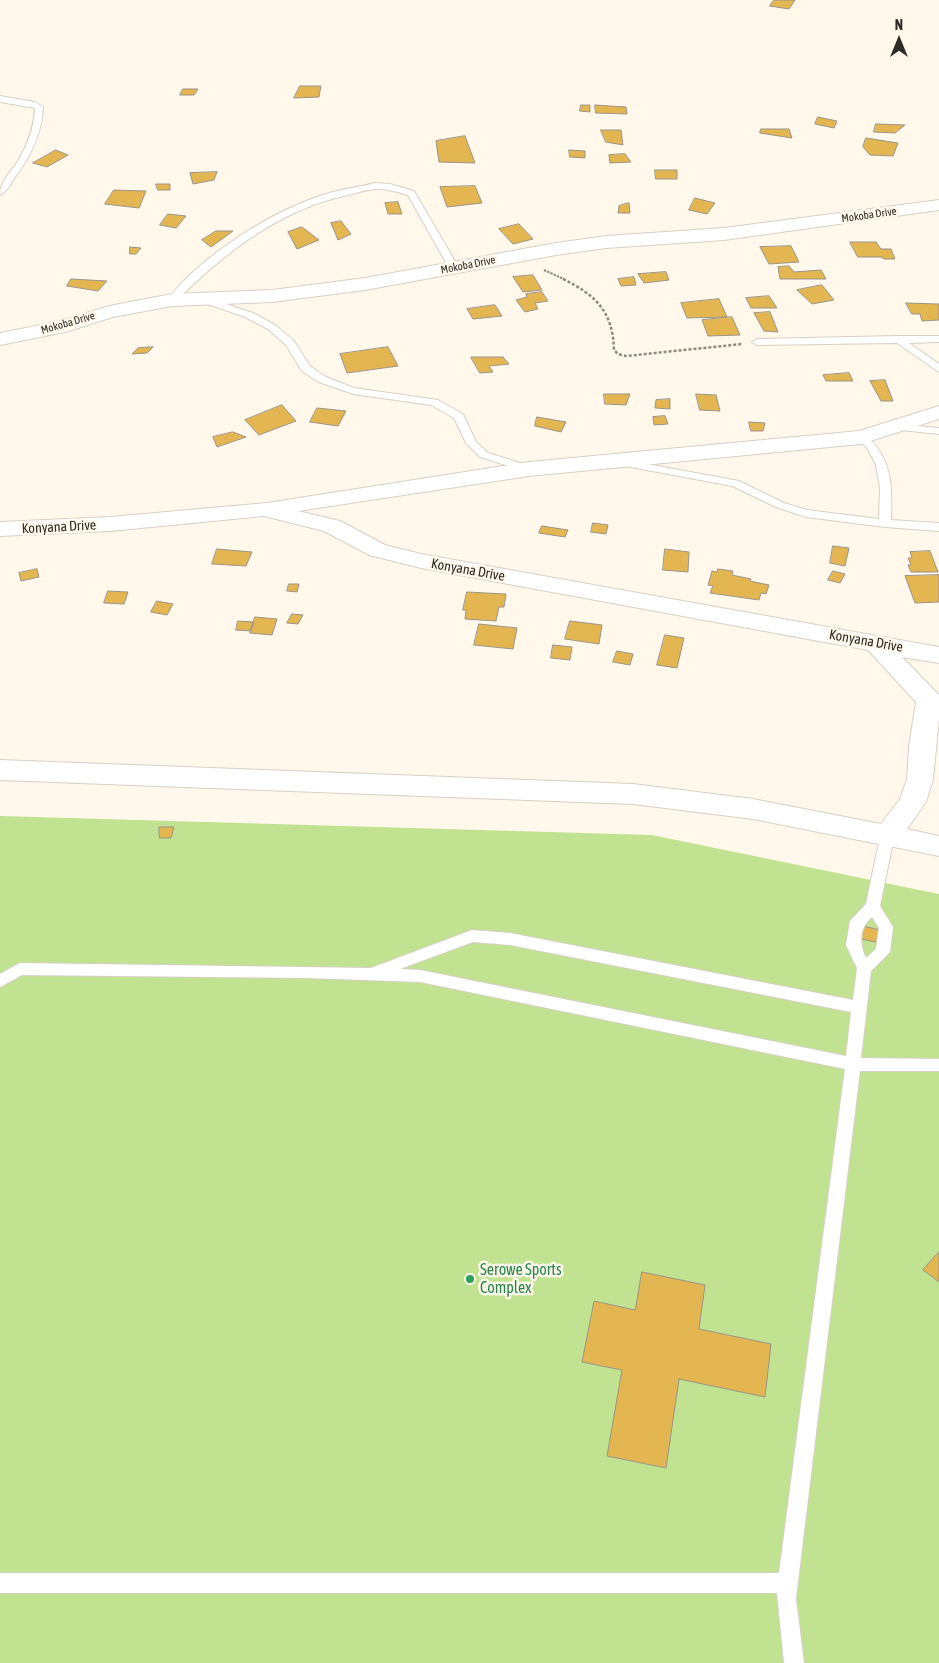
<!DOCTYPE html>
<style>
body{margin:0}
#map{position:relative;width:939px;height:1663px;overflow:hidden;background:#fff8eb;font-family:"Asap Condensed",sans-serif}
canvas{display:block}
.north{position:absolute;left:874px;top:15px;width:50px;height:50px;-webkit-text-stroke:4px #fff8eb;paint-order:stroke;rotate:0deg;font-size:14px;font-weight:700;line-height:20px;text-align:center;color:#2f2c27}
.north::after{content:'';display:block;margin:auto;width:18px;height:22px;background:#2f2c27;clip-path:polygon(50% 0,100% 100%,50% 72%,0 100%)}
</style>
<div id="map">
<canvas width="939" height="1663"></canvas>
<div class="north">N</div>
</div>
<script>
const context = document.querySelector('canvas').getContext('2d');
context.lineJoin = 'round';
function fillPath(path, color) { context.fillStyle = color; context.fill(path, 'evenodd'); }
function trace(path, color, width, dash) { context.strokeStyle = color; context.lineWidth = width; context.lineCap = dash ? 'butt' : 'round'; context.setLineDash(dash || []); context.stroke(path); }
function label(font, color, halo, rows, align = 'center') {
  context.font = font + ' "Asap Condensed",sans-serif'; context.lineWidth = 5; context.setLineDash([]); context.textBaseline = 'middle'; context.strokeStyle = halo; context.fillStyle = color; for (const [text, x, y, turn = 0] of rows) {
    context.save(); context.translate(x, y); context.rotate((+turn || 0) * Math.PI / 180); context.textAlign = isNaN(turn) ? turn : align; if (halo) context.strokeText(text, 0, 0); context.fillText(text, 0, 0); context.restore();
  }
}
fillPath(new Path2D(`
 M0,816L652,835L939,894V1663H0Z`), '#c1e291');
const building = new Path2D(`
 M774,0H795L789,9L770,6Z
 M300,86H321L319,97L294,98Z
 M183,89H198L194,95H180Z
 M581,105H590V112L580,111Z
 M595,105L626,107L627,114L596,113Z
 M818,117L837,121L834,128L815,124Z
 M876,124L905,125L895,133L874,132Z
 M761,129H789L792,138L760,133Z
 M601,130H621L623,145L606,142Z
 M465,136L475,163L439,162L436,141Z
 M866,138L898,143L893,156L870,155L863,147Z
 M56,150L68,155L47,167L33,163Z
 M569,150L585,151V158L570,157Z
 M625,154L631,162L610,163L609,155Z
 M655,170H677V179H656Z
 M217,172L214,180L193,184L190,173Z
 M156,184H170V190H158Z
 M475,186L482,203L447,207L440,187Z
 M114,190L146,191L139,208L105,204Z
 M695,198L715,203L707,214L689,210Z
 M398,202L402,214H388L385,203Z
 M629,203L630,213H618L619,206Z
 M168,214L186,216L176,228L160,225Z
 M341,221L351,234L338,240L331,223Z
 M519,224L533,239L513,244L499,229Z
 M302,227L319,240L297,249L288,232Z
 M216,231H233L211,247L202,240Z
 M850,242H876L881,249H891L895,259H884L881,257H858Z
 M791,246L799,262L769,264L760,247Z
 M130,247L141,248L136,254H130Z
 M789,266L794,272L821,270L826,279H780L778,267Z
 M666,272L669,280L644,283L638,274Z
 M533,275L542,290L523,292L513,277Z
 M634,277L636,285L621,286L618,279Z
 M71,279L107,281L98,291L67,286Z
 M822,285L834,300L812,304L797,290Z
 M542,292L548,301L535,303L538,309L525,312L516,300L527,297L526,294Z
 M769,296L777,308H751L746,298Z
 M719,299L727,317L687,318L681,303Z
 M906,303L939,304V320L922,321L920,314H912Z
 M495,305L502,316L473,319L467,309Z
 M770,312L778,332L764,331L754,313Z
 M732,317L740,335L708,336L702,320Z
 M153,347L147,353L132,354L138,348Z
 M388,347L398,366L347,373L340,354Z
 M471,357H503L509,364L489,366L493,372L480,373Z
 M849,373L853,381H826L823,375Z
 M885,380L893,401H881L870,381Z
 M604,394H630L626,405L605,404Z
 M696,394L716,395L720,411L700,410Z
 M670,399V409L655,408L656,400Z
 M282,405L296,421L259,435L245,420Z
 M317,408L346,411L338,426L310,422Z
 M665,416L668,424L654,425L653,417Z
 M537,417L566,422L561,432L535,426Z
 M749,422L765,423L763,431H751Z
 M233,432L246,437L217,447L213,437Z
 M593,523L608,525L606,534L591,532Z
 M542,526L568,530L565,537L539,533Z
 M833,546L849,548L845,566L830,563Z
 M217,549L252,552L246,566L212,564Z
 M665,549L689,552L688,572L663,570Z
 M930,551L938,572H911L908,565H911L908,558H912L910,552Z
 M37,569L39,577L21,581L19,573Z
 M718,569L733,571L732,575L751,579L750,581L769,585L766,594L761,593L759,600L710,593L713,586L708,585L712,571L717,572Z
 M833,571L845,574L840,583L828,580Z
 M939,575V602L915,603L905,576Z
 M289,584H299L297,592L287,591Z
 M108,591L128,592L124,604L104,603Z
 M467,592L506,594L504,607H499L496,621L465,619L466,610H463Z
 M157,601L173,604L167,615L151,612Z
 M292,614L303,615L298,624L287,623Z
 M255,617L277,619L272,635L250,633Z
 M238,621L254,622L251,631L236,630Z
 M570,621L602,625L599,644L565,639Z
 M479,624L517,628L513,649L474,645Z
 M665,635L684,638L677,668L657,665Z
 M553,645L572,647L570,660L551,658Z
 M617,651L633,654L630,665L613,662Z
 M159,827H174L171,838H160Z
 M862,926L881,930L880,943L861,939Z
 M939,1252V1282L923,1270Z
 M642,1272L705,1285L699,1329L771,1344L765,1397L679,1379L666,1468L607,1456L622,1370L582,1362L594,1301L635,1310Z`);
fillPath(building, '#e3b651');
trace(building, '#9b9589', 1);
const lane = new Path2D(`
 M0,96L35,102L43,107C42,135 30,158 13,180C10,186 6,192 0,195C0,181 11,172 18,161C28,144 34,128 35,108L0,102Z
 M375,183L390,184L414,191L459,268L457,270L454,271L449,268L408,195C398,192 388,189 378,189C368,189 357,193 348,195C280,209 223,254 175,302H169L167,300C202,255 271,211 326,194C342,189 359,187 375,183Z
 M202,296L253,313L275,325L294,341L310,366L326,377L354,388L438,400L463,414L476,442L488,453L533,467L535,469L529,472L480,457L466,443L454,418L431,405L353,394L319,382L302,371L286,345L268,329L245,317L199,301L197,299Z
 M898,336H939V342L909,343L939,364V372L897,343L757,345L752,342L757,339Z
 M895,424L939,428V434L891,429L890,427L891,425Z
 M861,434C867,435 872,441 876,446C893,468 892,493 891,520L939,523V531L885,527L806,517L776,507L732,486L620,465L614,462L620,459L739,481L784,503L807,510L879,519L880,488L876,465L867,448L856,437Z
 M887,832L892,833L894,837L880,906L893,927L890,952L871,971L861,1058L939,1059V1071H860L796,1598L804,1663H784L777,1593H0V1573H779L845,1069L420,982L306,978L22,975L0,987V974L20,963L371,968L472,930L510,933L853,1000L857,968L846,945L850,921L866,904L880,837L882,833ZM872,917L879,928L876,949L866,958C859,943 859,928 872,917ZM473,942L510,945L851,1012L846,1056L420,970L400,969Z`);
const street = new Path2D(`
 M939,200V210L724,240L606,248L556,255L365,290L272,302L172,306L113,317L65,332L0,345V333L61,321L109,306L172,294L272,290L365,278L556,243L606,236L724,228Z
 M939,406V419L861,444L529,476L298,511L340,521L385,545L421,554L939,647V663L902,657L939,695V719L933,779L926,802L907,829L939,836V856L753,819L633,804L0,780V760L633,784L753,799L881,824L900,799L907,779L909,746L916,702L868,650L421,568L369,555L324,531L264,516L110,531L0,536V522L110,517L267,503L529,462L859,431Z`);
trace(lane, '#d7d0c4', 2);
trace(street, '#d7d0c4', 2);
trace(new Path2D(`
 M544,270L566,280`), '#8f8a81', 2, [2.5, 1]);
trace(new Path2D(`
 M563,279C596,295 613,312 614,350L618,354L626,356L742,344`), '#8f8a81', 2.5, [3, 2]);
fillPath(lane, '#fff');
fillPath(street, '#fff');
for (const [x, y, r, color] of [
 [470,1279,5,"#2e9e5b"]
]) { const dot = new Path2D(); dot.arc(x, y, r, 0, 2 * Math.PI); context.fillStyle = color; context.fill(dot); trace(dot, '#fff8eb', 2); }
label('11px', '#2f2c27', '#fff8eb', [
 ["Mokoba Drive",869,215,-8],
 ["Mokoba Drive",468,265,-11],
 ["Mokoba Drive",68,323,-16]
]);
label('14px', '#2f2c27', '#fff8eb', [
 ["Konyana Drive",59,527,-3],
 ["Konyana Drive",468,570,10],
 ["Konyana Drive",866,641,10]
]);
label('16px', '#27864d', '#fff8eb', [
 ["Serowe Sports",480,1270],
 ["Complex",480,1288]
], 'left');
</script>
